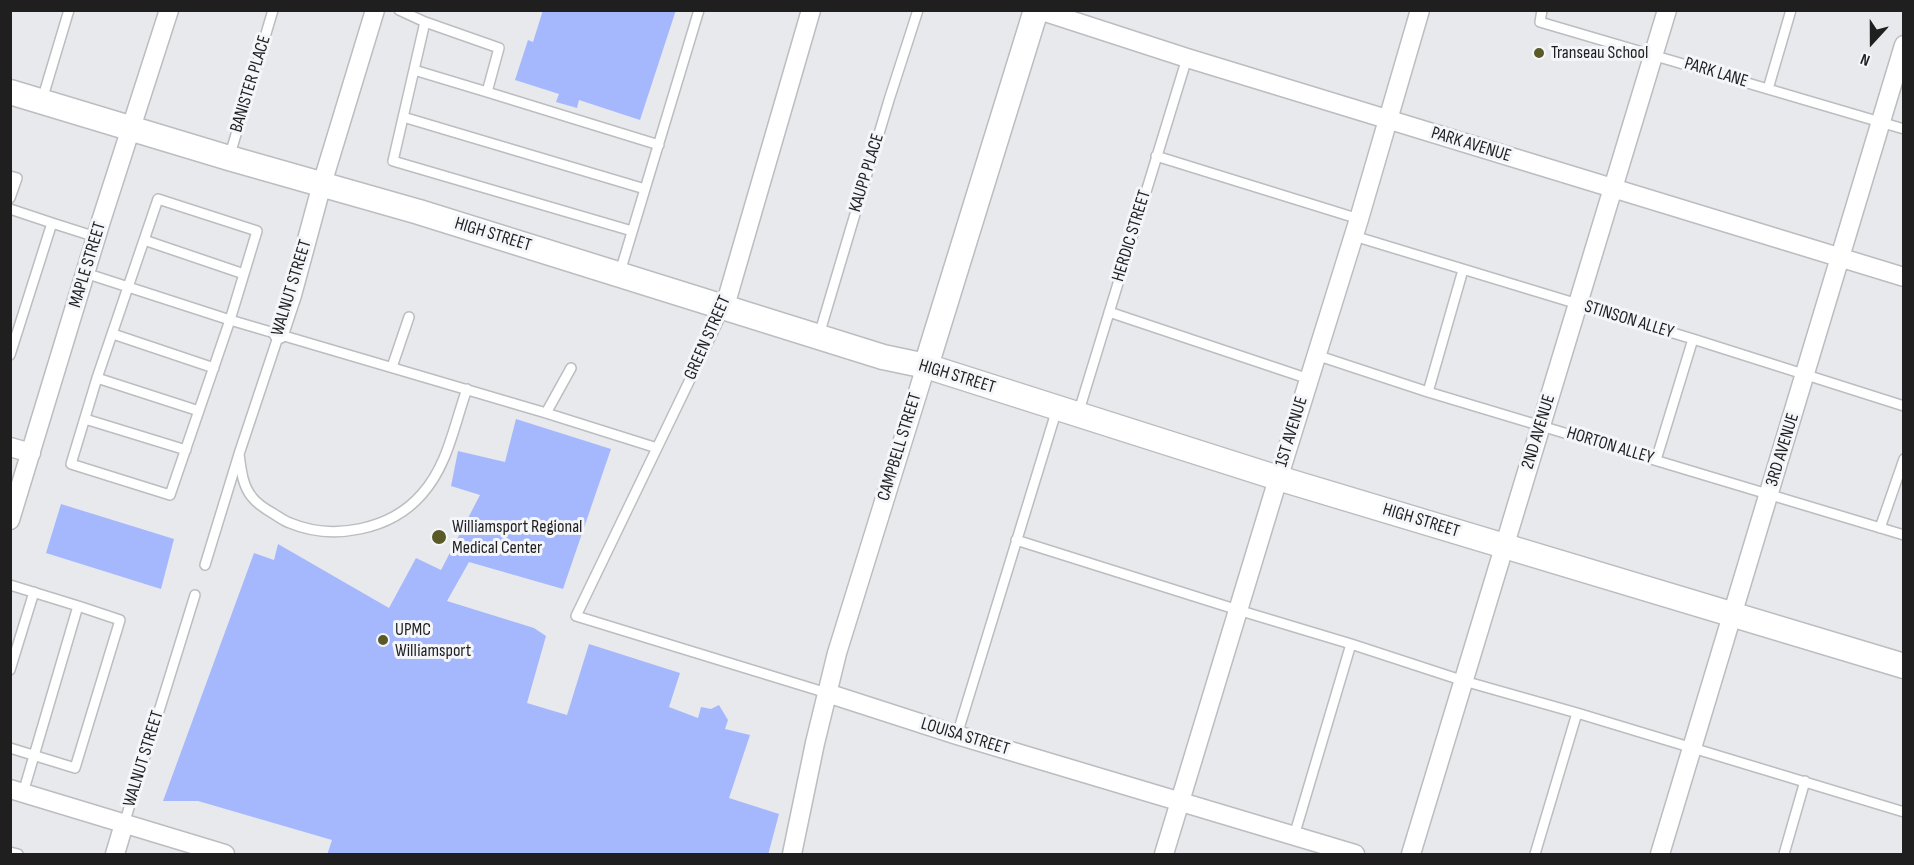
<!DOCTYPE html>
<style>
body{margin:0}
#map{position:relative;width:1914px;height:865px;overflow:hidden;background:#e8e9ec;font-family:"Sofia Sans Condensed",sans-serif}
canvas{display:block}
.frame{position:absolute;inset:0;border:12px solid #1f1f20;pointer-events:none}
.north{position:absolute;left:1842px;top:12px;width:60px;height:60px;-webkit-text-stroke:4px #f5f6fa;paint-order:stroke;rotate:201deg;font-size:16px;font-weight:700;line-height:24px;text-align:center;color:#1f1f20}
.north::after{content:'';display:block;margin:auto;width:21px;height:27px;background:#1f1f20;clip-path:polygon(50% 0,100% 100%,50% 72%,0 100%)}
</style>
<div id="map">
<canvas width="1914" height="865"></canvas>
<div class="frame"></div>
<div class="north">N</div>
</div>
<script>
const context = document.querySelector('canvas').getContext('2d');
context.lineJoin = 'round';
function fillPath(path, color) { context.fillStyle = color; context.fill(path, 'evenodd'); }
function trace(path, color, width, dash) { context.strokeStyle = color; context.lineWidth = width; context.lineCap = dash ? 'butt' : 'round'; context.setLineDash(dash || []); context.stroke(path); }
function label(font, color, halo, rows, align = 'center') {
  context.font = font + ' "Sofia Sans Condensed",sans-serif'; context.lineWidth = 6; context.setLineDash([]); context.textBaseline = 'middle'; context.strokeStyle = halo; context.fillStyle = color; for (const [text, x, y, turn = 0] of rows) {
    context.save(); context.translate(x, y); context.rotate((+turn || 0) * Math.PI / 180); context.textAlign = isNaN(turn) ? turn : align; if (halo) context.strokeText(text, 0, 0); context.fillText(text, 0, 0); context.restore();
  }
}
fillPath(new Path2D(`
 M543,10H676L640,120L579,100L577,108L556,102L559,94L515,80L528,40L533,42Z
 M516,419L611,449L563,589L469,562L447,601L534,628L546,636L527,703L567,715L589,644L680,673L669,707L698,718L701,707L711,709L719,705L728,720L725,729L750,735L729,798L779,814L768,855H327L332,840L198,801H163L254,553L274,560L278,544L389,608L416,558L441,570L480,495L451,486L458,451L505,462Z
 M61,504L174,539L161,589L46,553Z`), '#a6b8fd');
const lane = new Path2D(`
 M399,10L425,22L499,48L487,92L659,145
 M1542,10L1540,22L1904,129
 M425,22L393,161L632,231
 M414,70L487,92
 M1768,89L1791,10
 M42,100L69,10
 M403,117L645,189
 M1156,156L1359,219
 M229,158L273,10
 M10,176L17,178L10,198
 M158,199L257,231L230,320L170,495L71,464L97,378Z
 M10,209L52,223L10,355
 M52,223L96,237
 M1354,236L1693,339L1904,406
 M144,240L244,274
 M620,272L699,10
 M85,273L230,320L546,413L657,448
 M724,309L576,616L827,693
 M1109,312L1309,379
 M113,334L214,368
 M819,335L889,100L918,10
 M1316,355L1428,392L1904,535
 M392,367L409,317
 M97,378L199,411
 M1428,392L1463,270
 M546,413L571,368
 M1078,414L1187,58
 M85,419L186,450
 M239,454C241,468 242,485 252,497C257,504 267,510 274,514C279,517 284,521 290,523C333,541 391,530 422,494C448,465 454,425 467,389
 M1656,460L1693,339
 M1880,528L1904,459
 M1016,540L1238,610L1351,644L1464,681L1577,713L1904,812
 M205,565L239,454L279,334
 M10,585L78,606L23,793
 M10,670L34,592
 M957,735L1057,409
 M10,748L75,768L120,620L78,606
 M124,824L195,595
 M1294,836L1351,644
 M10,852L18,854
 M1535,854L1577,713
 M1784,854L1805,781`);
const street = new Path2D(`
 M1039,10L1187,58L1904,277
 M725,306L811,10
 M279,334L292,295L322,184L375,10
 M10,447L31,453
 M10,520L101,221L169,10
 M827,693L957,735L1355,854
 M10,789L225,854
 M115,854L124,824
 M792,854L815,743L837,653L926,366
 M1164,854L1274,492L1359,219L1420,10
 M1411,854L1667,10
 M1660,854L1904,45`);
const secondary = new Path2D(`
 M10,92L229,158L419,212L883,357L926,366L1278,478L1904,666
 M926,366L1036,10`);
trace(lane, '#bcbdc0', 12);
trace(street, '#bcbdc0', 21);
trace(secondary, '#bcbdc0', 27);
trace(lane, '#fff', 9);
trace(street, '#fff', 18);
trace(secondary, '#fff', 24);
for (const [x, y, r, color] of [
 [1539,53,6,"#595a27"],
 [439,537,8,"#595a27"],
 [383,640,6,"#595a27"]
]) { const dot = new Path2D(); dot.arc(x, y, r, 0, 2 * Math.PI); context.fillStyle = color; context.fill(dot); trace(dot, '#f5f6fa', 2); }
label('18px', '#1f1f20', '#f5f6fa', [
 ["Transeau School",1551,53],
 ["Williamsport Regional",452,527],
 ["Medical Center",452,548],
 ["UPMC",395,630],
 ["Williamsport",395,651]
], 'left');
label('18px', '#1f1f20', '#f5f6fa', [
 ["PARK LANE",1716,73,17],
 ["BANISTER PLACE",251,84,-73],
 ["PARK AVENUE",1471,145,17],
 ["KAUPP PLACE",867,173,-73],
 ["HIGH STREET",493,235,17],
 ["HERDIC STREET",1132,236,-73],
 ["MAPLE STREET",88,265,-73],
 ["WALNUT STREET",292,288,-73],
 ["STINSON ALLEY",1629,320,17],
 ["GREEN STREET",708,338,-66],
 ["HIGH STREET",957,377,17],
 ["1ST AVENUE",1292,432,-73],
 ["2ND AVENUE",1539,432,-73],
 ["HORTON ALLEY",1610,446,17],
 ["CAMPBELL STREET",900,447,-73],
 ["3RD AVENUE",1783,450,-73],
 ["HIGH STREET",1421,521,17],
 ["LOUISA STREET",965,737,17],
 ["WALNUT STREET",144,759,-73]
]);
</script>
